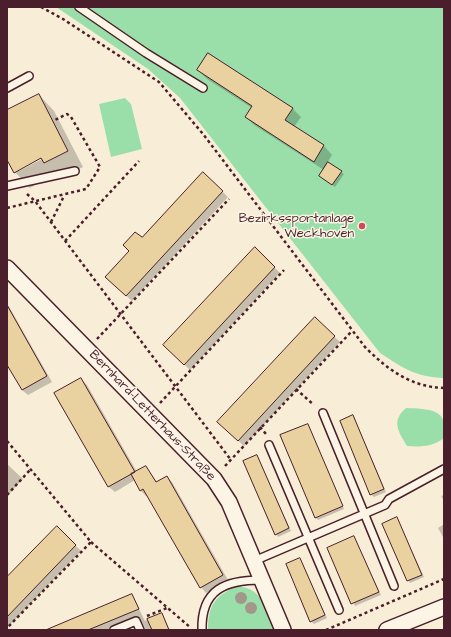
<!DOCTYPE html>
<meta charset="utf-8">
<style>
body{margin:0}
#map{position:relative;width:451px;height:637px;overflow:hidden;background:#f8eed7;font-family:"Architects Daughter",sans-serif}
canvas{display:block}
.frame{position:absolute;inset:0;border:8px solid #4a1f2b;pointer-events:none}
</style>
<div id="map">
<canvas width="451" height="637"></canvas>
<div class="frame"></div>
</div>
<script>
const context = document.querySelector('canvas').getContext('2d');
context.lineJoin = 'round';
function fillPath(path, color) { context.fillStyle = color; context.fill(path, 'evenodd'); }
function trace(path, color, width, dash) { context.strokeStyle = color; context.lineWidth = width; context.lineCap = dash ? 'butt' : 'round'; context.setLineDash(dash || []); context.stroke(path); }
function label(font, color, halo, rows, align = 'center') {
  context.font = font + ' "Architects Daughter",sans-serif'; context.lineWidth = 3; context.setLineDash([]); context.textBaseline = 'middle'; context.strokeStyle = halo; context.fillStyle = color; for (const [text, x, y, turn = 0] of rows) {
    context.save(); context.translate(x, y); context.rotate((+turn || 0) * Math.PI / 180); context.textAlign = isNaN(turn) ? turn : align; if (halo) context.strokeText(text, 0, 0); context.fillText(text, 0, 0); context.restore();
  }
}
fillPath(new Path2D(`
 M56,7H444V378C415,377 403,368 380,353L180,98L148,69Z
 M125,98L131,104L142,149L111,157L99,104Z
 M406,408C428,409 451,408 443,439C430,447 421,447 407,446C398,431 391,421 406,408Z
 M237,586C264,589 265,608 274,630H208C208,605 215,596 237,586Z`), '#9adfaa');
fillPath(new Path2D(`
 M209,54L293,109L301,117L294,127L324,146L332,155L327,163L344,174L335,187L320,176L324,170L254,125L246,117L252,108L207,79L198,70Z
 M39,95L54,111L83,167L60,178L56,174L30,188L15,172L7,157V111ZM45,155L46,157L19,171V169Z
 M203,173L228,197L132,301L112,282L142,239Z
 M255,248L280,273L190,370L170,351Z
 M7,303L52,382L28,395L22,390L7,362Z
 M315,318L340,342L244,446L224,428Z
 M81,379L87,385L137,472L146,467L157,482L167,477L172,482L228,580L206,593L201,587L148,495L146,496L141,491L135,480L115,492L109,487L56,394Z
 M353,416L386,492L374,497L371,494Z
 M308,425L344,509L318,520L315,517Z
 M257,456L291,531L278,537L276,534Z
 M7,464L23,479L7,496Z
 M444,495V501L441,496Z
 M397,519L424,577L410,583L408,580Z
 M444,524V539L438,528Z
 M57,527L81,551L7,628V579Z
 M354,537L381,595L355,606L328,548Z
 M300,559L327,618L314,624L311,621Z
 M132,595L145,621L162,614L170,630H146L140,618L114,630H48Z`), '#0003');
const building = new Path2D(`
 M208,53L293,108L285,120L324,145L314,162L245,117L252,106L197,70Z
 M39,94L68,151L44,163L41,158L14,173L7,160V110Z
 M328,162L342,171L332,185L319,176Z
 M203,172L223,191L126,296L105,277L129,251L123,245L135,232L142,237Z
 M255,247L275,267L184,365L163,345Z
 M7,305L47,376L22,390L7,365Z
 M315,317L335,336L238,441L217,422Z
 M81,378L135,472L108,487L54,393Z
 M353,415L384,489L370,495L340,421Z
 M308,424L343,506L315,518L280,435Z
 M257,455L289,528L275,535L243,461Z
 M146,466L156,482L167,476L223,575L200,588L143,489L140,491L131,474Z
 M397,517L422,575L407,581L382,524Z
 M57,526L76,545L7,617V577Z
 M354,536L379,592L351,604L327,548Z
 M300,558L325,615L310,622L286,564Z
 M132,594L139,609L88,630H46Z
 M162,613L169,630H152L147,619Z`);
fillPath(building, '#ead2a0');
trace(building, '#4a1f2b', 1);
const service = new Path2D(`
 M79,7L146,53L203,88
 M7,88L29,76
 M7,186L75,171
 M323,413L394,586
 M269,445L339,610
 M254,561L385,505L389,499L444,469
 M114,630L136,621L140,630
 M202,630C201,589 226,580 261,580`);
const minor = new Path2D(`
 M7,268L214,479L229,502L283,630
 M387,630L444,607`);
trace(service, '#4a1f2b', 10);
trace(minor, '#4a1f2b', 18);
trace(new Path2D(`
 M41,7L63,19L159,82L203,134L365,347C388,370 411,387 444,388
 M27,194L35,201L231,460
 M7,208L86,189L100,167L71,117L67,114L53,121
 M51,222L64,196
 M65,241L139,161
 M97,339L229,199
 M296,389L314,405
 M160,403L284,270
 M260,427L266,434
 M7,441L91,542L7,628
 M225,466L352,331
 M7,495L30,470
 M91,542L191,628
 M147,616L167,608
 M326,630L444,579`), '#4a1f2b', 2.5, [3, 3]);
trace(service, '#fcf5e5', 7);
trace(minor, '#fcf5e5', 15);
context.fillStyle = '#a3978a';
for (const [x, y] of [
 [241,598],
 [251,608]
]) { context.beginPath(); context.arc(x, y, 6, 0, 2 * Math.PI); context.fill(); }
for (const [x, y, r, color] of [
 [362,226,4,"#d1495b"]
]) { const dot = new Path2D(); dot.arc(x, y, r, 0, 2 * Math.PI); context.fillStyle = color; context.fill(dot); trace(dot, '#fcf5e5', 1.5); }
label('13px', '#4a1f2b', '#fcf5e5', [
 ["Bezirkssportanlage",354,219],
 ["Weckhoven",354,234]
], 'right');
label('13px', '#4a1f2b', '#fcf5e5', [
 ["Bernhard-Letterhaus-Straße",152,416,46]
]);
</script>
